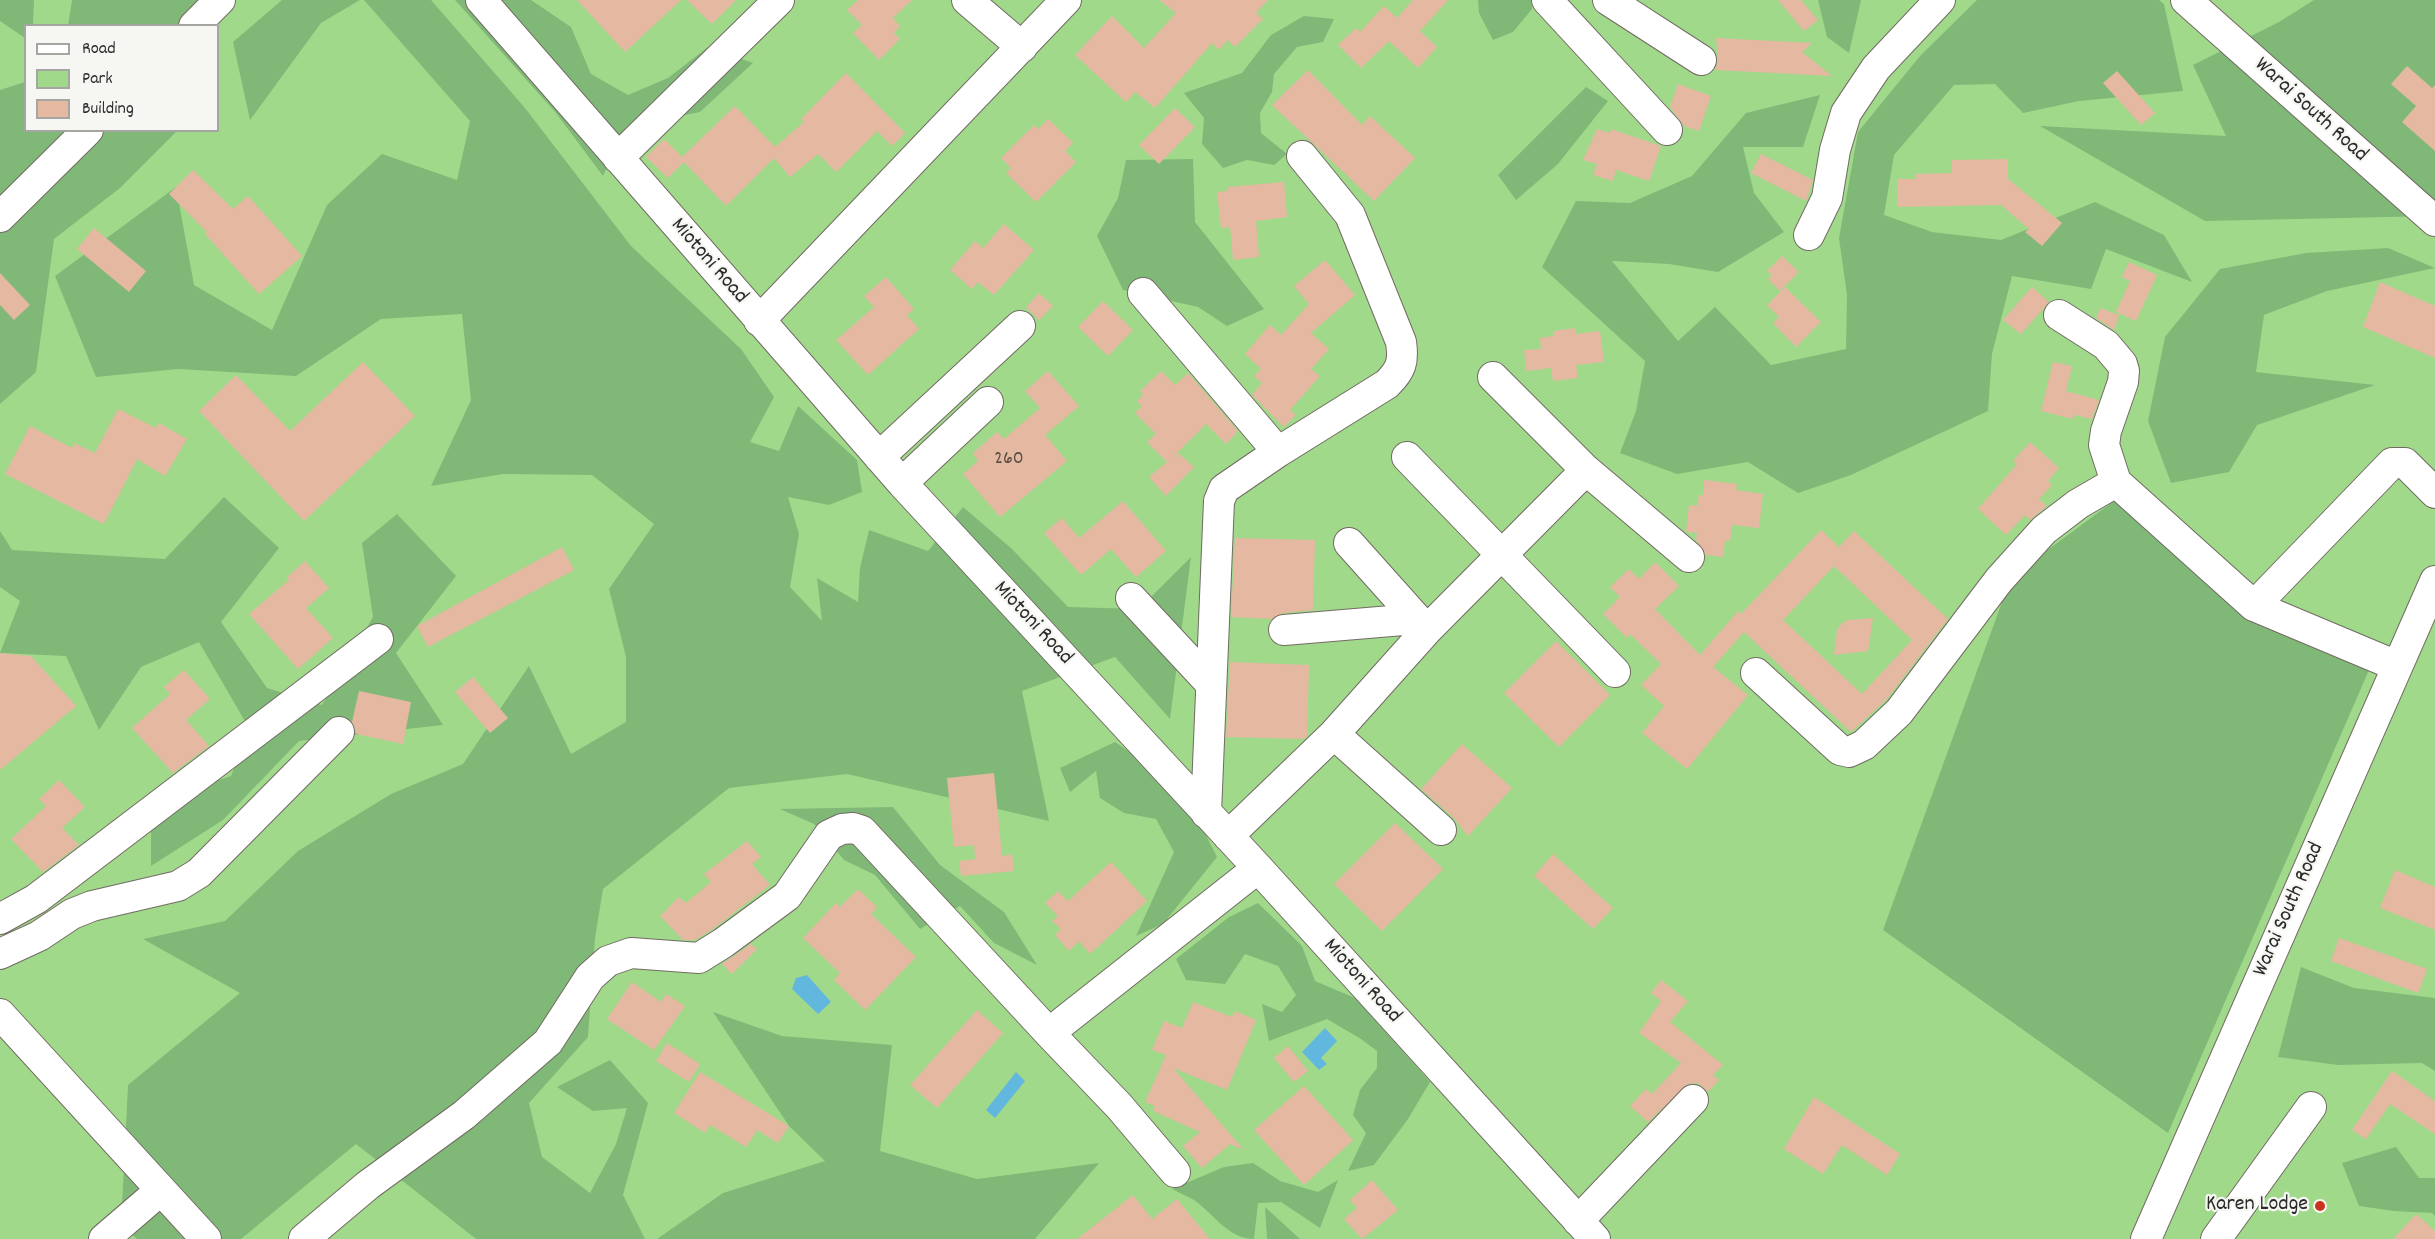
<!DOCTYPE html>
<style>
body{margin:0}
#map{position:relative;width:2435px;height:1239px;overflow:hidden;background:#f4e2ca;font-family:Dekko,sans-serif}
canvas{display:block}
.legend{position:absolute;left:24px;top:24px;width:195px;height:108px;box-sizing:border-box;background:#f6f6f2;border:2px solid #a5a5a2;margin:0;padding:8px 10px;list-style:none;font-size:18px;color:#2b2b2b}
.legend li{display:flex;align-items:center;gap:12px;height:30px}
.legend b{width:30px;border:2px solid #a5a5a2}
</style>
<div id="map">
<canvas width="2435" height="1239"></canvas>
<ul class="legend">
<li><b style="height:8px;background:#fff"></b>Road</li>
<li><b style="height:16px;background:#a1d98b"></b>Park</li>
<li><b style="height:16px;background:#e4b8a1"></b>Building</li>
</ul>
</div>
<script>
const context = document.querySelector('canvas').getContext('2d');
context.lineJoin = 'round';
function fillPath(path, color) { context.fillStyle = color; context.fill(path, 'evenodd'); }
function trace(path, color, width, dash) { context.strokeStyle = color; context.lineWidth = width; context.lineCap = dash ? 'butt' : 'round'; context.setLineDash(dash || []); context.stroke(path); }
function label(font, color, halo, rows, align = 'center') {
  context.font = font + ' Dekko,sans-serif'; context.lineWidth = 4.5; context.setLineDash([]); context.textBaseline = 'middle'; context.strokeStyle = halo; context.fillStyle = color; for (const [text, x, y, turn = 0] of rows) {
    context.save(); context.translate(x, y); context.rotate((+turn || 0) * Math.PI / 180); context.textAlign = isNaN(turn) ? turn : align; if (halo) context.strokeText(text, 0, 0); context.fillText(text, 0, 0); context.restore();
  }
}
fillPath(new Path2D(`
 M0,0H2435V1239H0ZM26,26H218V130H26Z`), '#a1d98b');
fillPath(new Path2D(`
 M0,0H34L33,25L26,26L25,38L0,21Z
 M72,0H210L209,25L68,26Z
 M282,0H360L321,23L250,120L233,42Z
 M364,0H431L525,108L631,246L741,349L774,397L750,442L779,451L798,406L857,460L862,492L829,505L788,497L799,534L790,587L822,621L817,578L858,602L860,568L869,530L928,551L963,507L1012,549L1068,607L1139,609L1191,557L1170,719L1115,657L1022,691L1049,821L847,774L729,788L603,889L595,938L588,1037L529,1103L542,1157L590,1193L616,1144L627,1108L593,1111L557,1087L610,1060L648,1103L623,1195L645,1239H476L356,1144L241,1239H137L121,1226L128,1085L240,993L143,939L225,921L298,851L391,794L463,764L529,666L571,754L626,722V657L609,589L654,524L592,475L503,474L431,486L471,400L462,314L381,319L296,376L178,369L96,377L55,276L176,187L194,285L272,330L327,205L382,154L457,180L470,121Z
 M455,0H531L571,27L591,74L628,95L668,78L708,47L753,63L700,112L626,127L603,176L556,113Z
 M1478,0H1531L1532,9L1513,32L1493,40L1479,13Z
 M1818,0H1861L1849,53L1827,37Z
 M1977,0H2159L2164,4L2183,91L2079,101L2023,113L1995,84L1954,85L1894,155L1884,215L1932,232L2001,240L2095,202L2164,235L2192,282L2106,249L2091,289L2012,276L1992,354L1988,411L1851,475L1798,493L1748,462L1677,474L1620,453L1636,411L1645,361L1542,267L1576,201L1630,203L1692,176L1746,113L1820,95L1803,147H1743L1754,193L1784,232L1718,272L1669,264L1612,261L1678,341L1715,307L1771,365L1846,349L1847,295L1839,238L1858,132L1920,56Z
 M2314,0H2435V216L2205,221L2040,126L2226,136L2193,65L2279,22Z
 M1304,16L1334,19L1323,42L1297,47L1274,74L1272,92L1260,113L1261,133L1287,154L1274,165L1247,160L1223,168L1202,144L1204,118L1184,93L1242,73L1271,35Z
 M25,82L26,130L177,131L120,188L54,239L36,372L0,404V90Z
 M1586,87L1608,101L1558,164L1516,200L1498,175Z
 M1193,159L1195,222L1264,309L1227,326L1198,307L1123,290L1097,236L1118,198L1126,160Z
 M2388,248L2435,268L2327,291L2264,315L2256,372L2375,385L2257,425L2229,472L2171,483L2148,421L2165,337L2220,269L2306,253Z
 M2122,495L2241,609L2372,663L2168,1133L1883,930L2011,577Z
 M224,497L279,548L221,622L267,688L322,705L373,617L362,543L397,514L456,576L396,653L443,725L299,741L223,820L151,866V802L231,776L250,730L199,642L141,667L99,730L66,656L0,653L20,601L0,587V531L12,550L165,559Z
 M1115,742L1137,757L1164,788L1200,823L1217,857L1163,924L1136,936L1174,852L1156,819L1124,813L1100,798L1096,771L1070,792L1060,768Z
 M893,807L940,865L1004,912L1037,965L994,943L960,906L920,929L875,875L844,860L814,824L780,809Z
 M1258,903L1302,946L1315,981L1355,998L1430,1082L1408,1119L1374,1165L1348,1171L1366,1133L1353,1115L1360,1090L1377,1068V1051L1361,1039L1327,1019L1269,1041L1262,1004L1282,1012L1296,995L1278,966L1245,954L1225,984L1186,980L1176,959L1229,917Z
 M2301,967L2354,988L2435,998V1071L2422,1063L2338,1065L2278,1057Z
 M713,1012L782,1036L892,1045L880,1151L977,1179L1099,1163L1035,1239H657L723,1193L825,1161L789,1126Z
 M2396,1147L2419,1178H2435V1216L2432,1213L2394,1211L2359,1206L2342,1163Z
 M1253,1163L1280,1181L1318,1192L1338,1180L1320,1228L1281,1202L1258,1203L1254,1239C1228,1239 1213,1213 1194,1200C1187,1196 1179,1193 1172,1189L1224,1167Z
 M1265,1207L1300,1239H1267Z`), '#80b977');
fillPath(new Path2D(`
 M807,975L831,1002L818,1014L792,989L796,978Z
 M1325,1028L1337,1041L1321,1058L1327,1064L1319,1070L1302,1052Z
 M1016,1072L1025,1081L995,1118L986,1110Z`), '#62b7de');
fillPath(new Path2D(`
 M577,0H681L625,52Z
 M687,0H736L712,24Z
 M858,0H912L893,18L900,26L894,33L900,39L879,60L853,33L862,25L847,10Z
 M1159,0H1268L1256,13L1263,19L1235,47L1228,40L1219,50L1212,43L1155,108L1135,92L1126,102L1075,55L1112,16L1144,48L1176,13Z
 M1413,0H1448L1420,31L1437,47L1418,68L1389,41L1361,68L1338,45L1356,28L1360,32L1384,6L1397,18Z
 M1778,0H1801L1818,20L1804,31Z
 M1716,38L1812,43L1802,52L1832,76L1715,70L1718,60Z
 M2407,66L2432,88L2435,85V151L2402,122L2416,106L2391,84Z
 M1308,70L1362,125L1370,116L1415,158L1374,201L1272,105Z
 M2117,71L2155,113L2141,125L2103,83Z
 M846,73L905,133L892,146L877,131L836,172L818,154L790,177L774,158L726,206L684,162L668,178L646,157L664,139L682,157L735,106L775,147L804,122L801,119Z
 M1678,84L1711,96L1699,131L1684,126L1670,107Z
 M1175,108L1195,127L1159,164L1139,145Z
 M1048,119L1073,143L1065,151L1076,162L1036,202L1006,173L1011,168L1001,158L1034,125L1038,129Z
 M1597,129L1610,133L1611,129L1661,146L1649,181L1616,170L1613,181L1593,175L1597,164L1583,160Z
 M1761,154L1813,180L1806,201L1751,173Z
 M2008,159V179L2062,223L2042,246L2025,232L2029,229L2001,205L1897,207V179H1915V174L1952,173V160Z
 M193,170L233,209L248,196L302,256L259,294L205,234L207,232L169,194Z
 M1284,182L1287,217L1256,221L1259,257L1233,260L1230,227L1221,228L1217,192L1228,191V187Z
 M1004,224L1034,250L994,295L978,282L972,289L950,270L975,241L983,248Z
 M94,228L146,271L129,292L77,249Z
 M1782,256L1799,272L1780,291L1768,279L1772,275L1767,271Z
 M1325,260L1355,295L1311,333L1329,349L1311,369L1320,376L1290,410L1296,415L1284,427L1252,395L1262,383L1254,376L1261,369L1245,354L1270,325L1281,335L1309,304L1294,286Z
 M2129,262L2157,275L2136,321L2116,312L2130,281L2122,277Z
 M0,273L30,305L14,320L0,305Z
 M886,277L914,309L907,315L919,329L868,375L836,340L874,307L864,296Z
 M2380,282L2435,306V358L2363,327Z
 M1785,287L1821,322L1796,347L1773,323L1779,317L1767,305Z
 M2032,287L2049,302L2021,334L2003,320Z
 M1039,293L1053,306L1039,320L1026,307Z
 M1103,301L1133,330L1108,356L1078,327Z
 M2100,308L2119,315L2114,330L2096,318Z
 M1576,328V334L1600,331L1604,362L1576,365L1578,378L1553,381L1551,368L1526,371L1524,350L1541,349L1540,338L1553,336V331Z
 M363,362L415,416L304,521L199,411L236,375L290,431Z
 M2053,362L2072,366L2066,391L2099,400L2092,419L2074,415L2073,419L2041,411Z
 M1048,371L1079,406L1045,435L1067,461L1000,517L963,474L978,461L973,453L997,432L1004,439L1040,408L1025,391Z
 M1161,371L1175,385L1188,373L1238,431L1226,444L1206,424L1170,460L1178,453L1194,467L1166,496L1149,477L1167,462L1147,442L1156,434L1135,413L1142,406L1137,401L1143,395L1140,391Z
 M118,409L156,428L159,423L187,439L165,476L137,459L104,524L5,474L30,426L72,448L74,443L95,453Z
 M2030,442L2059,468L2048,481L2052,485L2039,499L2047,506L2030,520L2025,515L2006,535L1978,509L2017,464L2013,461Z
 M1704,480L1737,484L1736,490L1763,494L1759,528L1732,525L1730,541H1725L1723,557L1706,555L1696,540L1697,533L1686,532L1689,505L1697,506L1699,495H1703Z
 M1123,501L1166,551L1136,577L1111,549L1081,575L1044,533L1062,518L1079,538Z
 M1821,530L1839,547L1854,531L1948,619L1886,700L1851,732L1744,632L1713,667L1748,695L1687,769L1642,733L1664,706L1641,685L1661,664L1630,634L1627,638L1603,614L1620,597L1610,587L1629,569L1639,579L1655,562L1679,586L1655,609L1700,655L1738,611L1741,614ZM1834,566L1912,640L1862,694L1783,620Z
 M1235,538L1315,540L1313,610L1283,613L1272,619L1231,617Z
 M562,547L574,570L428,647L417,626Z
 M305,561L329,588L306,608L333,638L298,669L249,614L289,580L287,577Z
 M1873,618L1868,651L1834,655L1837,630L1841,624L1848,620Z
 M1556,641L1610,695L1559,747L1504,693Z
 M0,653L31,656L76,706L0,770Z
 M1230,662L1309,665L1307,736L1304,739L1226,737Z
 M184,670L210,699L186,720L209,746L173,773L132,728L170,694L164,687Z
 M473,677L508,718L490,733L455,692Z
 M359,691L411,702L403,744L356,734L352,722Z
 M1462,744L1512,788L1468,836L1453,817L1421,789Z
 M994,773L1002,856L1012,854L1014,871L961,876L959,861L975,859L974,845L954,847L947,778Z
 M59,780L85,807L62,828L79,845L43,872L11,839L46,806L39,799Z
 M1395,823L1443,869L1382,931L1334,884Z
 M747,841L761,857L752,864L770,885L713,929L695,940H683L660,916L679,897L686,903L711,882L704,874Z
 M1553,854L1613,908L1593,929L1534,876Z
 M1111,862L1147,901L1090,954L1079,941L1069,951L1055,935L1061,929L1052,921L1058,916L1045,903L1058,891L1068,901Z
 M2395,870L2435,887V930L2380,908Z
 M858,889L877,907L871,914L916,957L865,1010L834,980L840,973L803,938L836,903L840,907Z
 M2339,938L2427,969L2418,993L2331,961Z
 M751,944L757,949L732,974L722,964Z
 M1661,980L1688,1001L1670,1022L1723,1065L1713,1075L1719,1080L1708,1092L1698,1083L1688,1084L1648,1122L1630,1106L1646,1089L1652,1094L1681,1063L1639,1033L1661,1001L1651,993Z
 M632,982L661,1002L666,994L685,1006L654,1050L607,1019Z
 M1193,1002L1232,1017L1235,1011L1256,1020L1227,1090L1173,1068L1244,1150L1230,1144L1202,1168L1183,1146L1200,1132L1153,1111L1155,1106L1145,1102L1166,1055L1152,1050L1164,1021L1182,1028Z
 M977,1010L1003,1033L937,1108L910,1085Z
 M667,1043L700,1064L689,1082L656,1061Z
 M1288,1046L1308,1071L1294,1082L1274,1058Z
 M2392,1071L2435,1101V1134L2390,1104L2366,1139L2352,1130Z
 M700,1072L789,1126L778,1143L757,1130L746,1147L710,1125L705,1133L674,1113Z
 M1304,1086L1353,1140L1304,1185L1254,1130Z
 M1814,1097L1900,1154L1887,1175L1842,1145L1823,1174L1784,1149Z
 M1372,1180L1398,1210L1362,1239L1344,1219L1357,1208L1350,1200Z
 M1133,1195L1152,1219L1177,1199L1210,1239H1077Z
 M2416,1214L2435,1231V1239H2393Z`), '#e4b8a1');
const minor = new Path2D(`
 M481,0L902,483L1258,868L1595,1239
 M967,0L1022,47
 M1547,0L1667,130
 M1608,0L1701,60
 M2186,0L2435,221
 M194,26L220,0
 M618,158L779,0
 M0,217L88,130
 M1809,235L1827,198L1835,150L1846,113L1876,68L1940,0
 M1143,293L1278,452L1224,489L1219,501L1206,813
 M2059,315L2106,345L2122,364L2124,371L2123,382L2106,431L2104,445L2116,482L2254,606L2397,666
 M759,321L1066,0
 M1493,377L1586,470L1689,557
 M1278,452L1387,384C1401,370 1404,362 1401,342L1350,215L1302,156
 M879,457L1020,326
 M1407,457L1615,672
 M902,483L988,402
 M1349,543L1425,628
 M1131,598L1210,683
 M2254,606L2392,463H2405L2435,493
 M1284,630L1415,619
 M1756,673L1840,750L1849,752L1864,745L1899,712L1999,580L2044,530L2078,504L2116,482
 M1334,734L1441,830
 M1228,836L1334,734L1427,630L1586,470
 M0,919L36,899L378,639
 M0,954L39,936L72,914L92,906L178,886L199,873L339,732
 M0,1014L206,1239
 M1049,1033L1119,1106L1175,1172
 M1578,1221L1693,1100
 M104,1239L161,1190
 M304,1239L368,1185L464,1115L548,1042L590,977L608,961L631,953L699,958L723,943L787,896L829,835L842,829L853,828L862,831L1049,1033L1258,868
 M2146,1239L2435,581
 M2216,1239L2311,1107`);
trace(minor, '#716b63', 32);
trace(minor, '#fff', 30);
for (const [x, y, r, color] of [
 [2320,1206,6,"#c8321e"]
]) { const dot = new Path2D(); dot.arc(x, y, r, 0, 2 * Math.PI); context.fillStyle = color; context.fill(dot); trace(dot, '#f6f6f2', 2); }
label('20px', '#594e48', null, [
 ["260",1009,460]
]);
label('22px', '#2b2b2b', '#f6f6f2', [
 ["Warai South Road",2310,111,42],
 ["Miotoni Road",708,262,49],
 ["Miotoni Road",1032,624,47],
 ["Warai South Road",2290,910,-66],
 ["Miotoni Road",1361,982,48]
]);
label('22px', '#2b2b2b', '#f6f6f2', [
 ["Karen Lodge",2308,1206]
], 'right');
</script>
